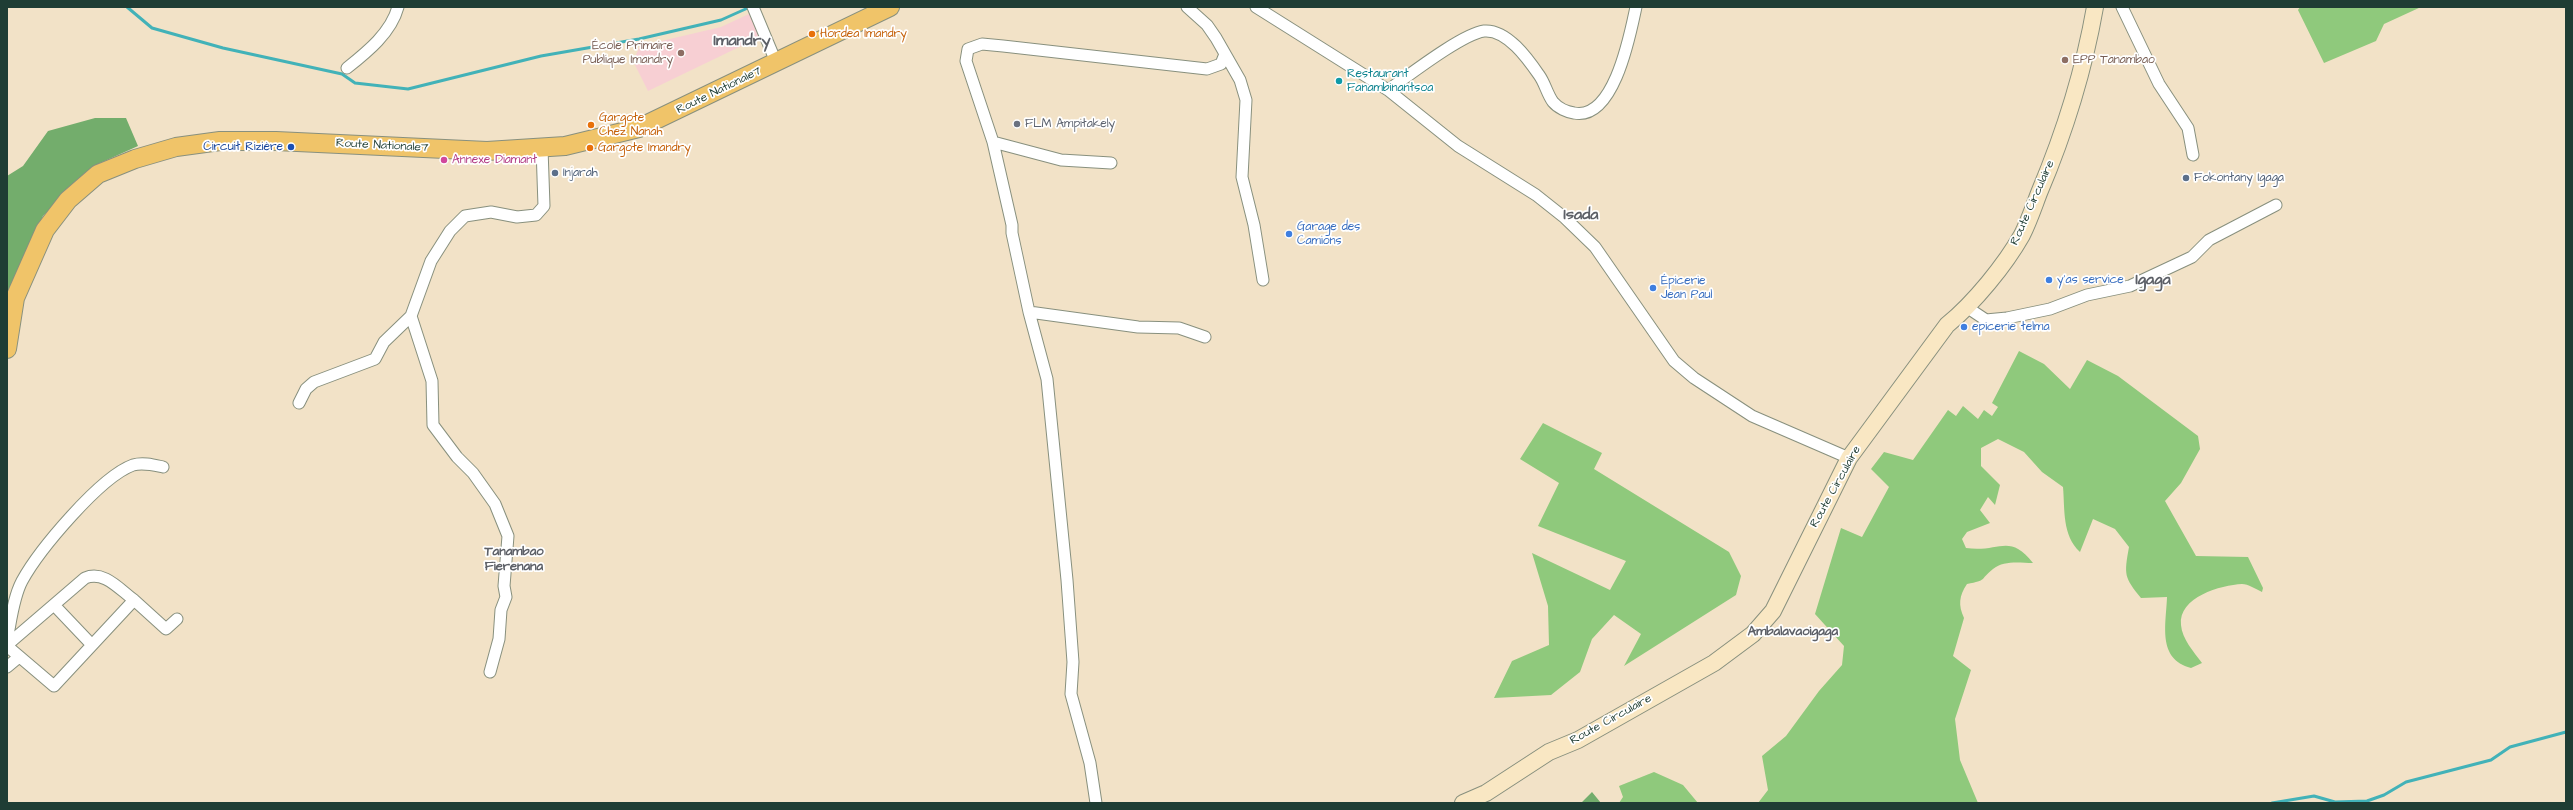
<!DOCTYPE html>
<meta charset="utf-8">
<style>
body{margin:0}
#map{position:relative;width:2573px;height:810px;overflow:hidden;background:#f2e2c7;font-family:"Architects Daughter",sans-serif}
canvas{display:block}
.frame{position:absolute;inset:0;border:8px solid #1f3d34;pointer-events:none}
</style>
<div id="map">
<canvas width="2573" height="810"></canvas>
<div class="frame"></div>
</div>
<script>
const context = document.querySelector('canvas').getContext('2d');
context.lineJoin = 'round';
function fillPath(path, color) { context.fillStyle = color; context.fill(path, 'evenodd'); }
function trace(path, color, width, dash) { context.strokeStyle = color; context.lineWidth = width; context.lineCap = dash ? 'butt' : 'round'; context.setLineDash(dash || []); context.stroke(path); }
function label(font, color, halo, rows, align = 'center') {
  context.font = font + ' "Architects Daughter",sans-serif'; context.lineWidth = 3.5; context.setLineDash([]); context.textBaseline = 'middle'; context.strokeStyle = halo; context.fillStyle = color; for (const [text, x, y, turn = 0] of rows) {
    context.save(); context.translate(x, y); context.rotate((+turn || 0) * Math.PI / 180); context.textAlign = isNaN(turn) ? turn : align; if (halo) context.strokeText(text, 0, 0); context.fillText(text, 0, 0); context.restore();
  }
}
fillPath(new Path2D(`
 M751,13L760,37L648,91L633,61L640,46L721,27Z`), '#f7cfd3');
fillPath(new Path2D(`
 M2300,7H2421L2384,24L2376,41L2324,63L2298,10Z
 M2019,351L2044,364L2070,389L2087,360L2118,376L2198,436L2200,449L2181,483L2165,501L2196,556L2248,557L2263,588L2262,592C2256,589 2248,584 2242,584C2221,585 2178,597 2181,625C2182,639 2194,652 2202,663L2191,668C2157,659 2166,625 2167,597L2141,598C2124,577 2124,575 2129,547L2115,529L2093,519L2080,552C2062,535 2065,510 2063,487L2042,472L2024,452L1998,439L1981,448V466L2000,485L1995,505L1988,497L1980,510L1990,523L1967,532L1962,539L1966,548C1999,553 2009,532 2033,563C2020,563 2004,560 1993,569C1979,580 1988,580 1967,584C1959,596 1958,605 1964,618L1953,656L1971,670L1955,719L1960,760L1978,803H1758L1768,790L1762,756L1786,736L1819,691L1842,665L1844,646L1815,614L1841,528L1862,537L1889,487L1871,469L1884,452L1913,460L1948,410L1956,416L1963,406L1978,419L1984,410L1992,416L1998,407L1992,403Z
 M1543,423L1602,453L1594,469L1729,552L1741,576L1736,595L1624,666L1641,634L1614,615L1592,639L1580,672L1551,695L1494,698L1512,661L1549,645L1548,606L1532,553L1610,590L1626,561L1538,526L1559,483L1520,459Z
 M1654,772L1683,785L1698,803H1619L1623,797L1619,786Z`), '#8fc97c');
fillPath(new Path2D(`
 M95,118H126L138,146L98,164L43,216L7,293V176L23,166L48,131Z
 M1592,792L1601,803H1581Z`), '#73ad6c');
trace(new Path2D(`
 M127,7L152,28L223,48L342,74L355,83L408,89L541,56L639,39L721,20L750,7
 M2272,803L2314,796L2335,802L2367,801L2384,795L2406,782L2491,760L2510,747L2566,732`), '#42b2b8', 3);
const street = new Path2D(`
 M753,7L776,62
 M1187,7L1207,25L1216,38L1240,80L1246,100L1242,177L1254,225L1263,280
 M1256,7L1388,90L1458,146L1536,195L1565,218L1595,247L1674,361L1694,378L1752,416L1849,458
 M2122,7L2159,84L2188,128L2193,155
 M347,68C367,52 391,33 398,7
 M1388,90C1408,76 1462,34 1484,31C1507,29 1528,59 1539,75C1545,83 1547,94 1553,102C1558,108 1567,112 1574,113C1614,121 1630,35 1636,7
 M993,142L1061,160L1111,163
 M1968,308L1986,320L2007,318L2050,309L2087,295L2130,286L2192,257L2209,240L2276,205
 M1029,312L1138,327L1179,328L1205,337
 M299,403L306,389L314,382L375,359L384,342L411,316
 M134,600L166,629L177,619
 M54,605L92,645
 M7,640C11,621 13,598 22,581C39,550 100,477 133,465C143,462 154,465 163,467
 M7,645L85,578C104,570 119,589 134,600L54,686L7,646
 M7,667L19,657
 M490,672L499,639L501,610L506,597L504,586L508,536L495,504L473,473L457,457L433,425L432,381L411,316L431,261L450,231L465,216L491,212L517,217L536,215L544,206L542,148
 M1096,803L1090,763L1071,694L1073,662L1067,580L1047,379L1029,312L1012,233V225L993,142L966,61L968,49L982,44L1003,46L1207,69L1221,64L1225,54`);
const secondary = new Path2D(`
 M1463,803L1486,793L1549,752L1578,740L1714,663L1753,634L1773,611L1849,458L1947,325C1974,303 2005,265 2022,235C2029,221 2034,206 2039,193C2064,134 2084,70 2095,7`);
const primary = new Path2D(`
 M7,349L15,298L45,230L68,200L98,174L135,159L176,147L220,141H276L487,151L565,146L639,128L890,7`);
trace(street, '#88907e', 13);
trace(secondary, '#88907e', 18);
trace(primary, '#88907e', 20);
trace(street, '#fff', 11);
trace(secondary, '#f9e7c3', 16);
trace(primary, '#f0c469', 18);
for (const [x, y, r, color] of [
 [812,34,4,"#e8710a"],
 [681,53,4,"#8d6e63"],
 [2065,60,4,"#8d6e63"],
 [1339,81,4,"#0f9aa8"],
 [1017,124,4,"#6b7280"],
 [591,125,4,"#e8710a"],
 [291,147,4,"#1a4fb4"],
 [590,148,4,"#e8710a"],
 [444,160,4,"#d1479c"],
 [555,173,4,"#5c6f8a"],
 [2186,178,4,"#5c6f8a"],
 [1289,234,4,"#3f7fe0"],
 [2049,280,4,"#3f7fe0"],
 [1653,288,4,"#3f7fe0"],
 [1964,327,4,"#3f7fe0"]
]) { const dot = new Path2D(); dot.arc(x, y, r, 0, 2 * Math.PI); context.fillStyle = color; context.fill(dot); trace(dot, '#fff', 1.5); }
label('12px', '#c56008', '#fff', [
 ["Hordea Imandry",820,34],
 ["Gargote",599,118],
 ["Chez Nanah",599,132],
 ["Gargote Imandry",598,148]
], 'left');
label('12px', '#785e54', '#fff', [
 ["École Primaire",673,46],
 ["Publique Imandry",673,60],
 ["EPP Tanambao",2073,60,"left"]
], 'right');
label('12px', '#0d838f', '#fff', [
 ["Restaurant",1347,74],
 ["Fanambinantsoa",1347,88]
], 'left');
label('12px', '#1f3d34', '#fff', [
 ["Route Nationale7",719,91,-26],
 ["Route Nationale7",382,146,3],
 ["Route Circulaire",2033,203,-66],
 ["Route Circulaire",1836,487,-61],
 ["Route Circulaire",1611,720,-29]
]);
label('12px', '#5b616d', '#fff', [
 ["FLM Ampitakely",1025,124]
], 'left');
label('12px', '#164399', '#fff', [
 ["Circuit Rizière",283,147]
], 'right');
label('12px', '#b23c85', '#fff', [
 ["Annexe Diamant",452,160]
], 'left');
label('12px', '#4e5e75', '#fff', [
 ["Injarah",563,173],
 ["Fokontany Igaga",2194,178]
], 'left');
label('12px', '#366cbe', '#fff', [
 ["Garage des",1297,227],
 ["Camions",1297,241],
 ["y'as service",2057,280],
 ["Épicerie",1661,281],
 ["Jean Paul",1661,295],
 ["epicerie telma",1972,327]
], 'left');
label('bold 13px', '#5d6067', '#fff', [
 ["Tanambao",514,552],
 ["Fierenana",514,567],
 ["Ambalavaoigaga",1793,632]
]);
label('bold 16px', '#5d6067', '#fff', [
 ["Imandry",742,42],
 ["Isada",1581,216],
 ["Igaga",2153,281]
]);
</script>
